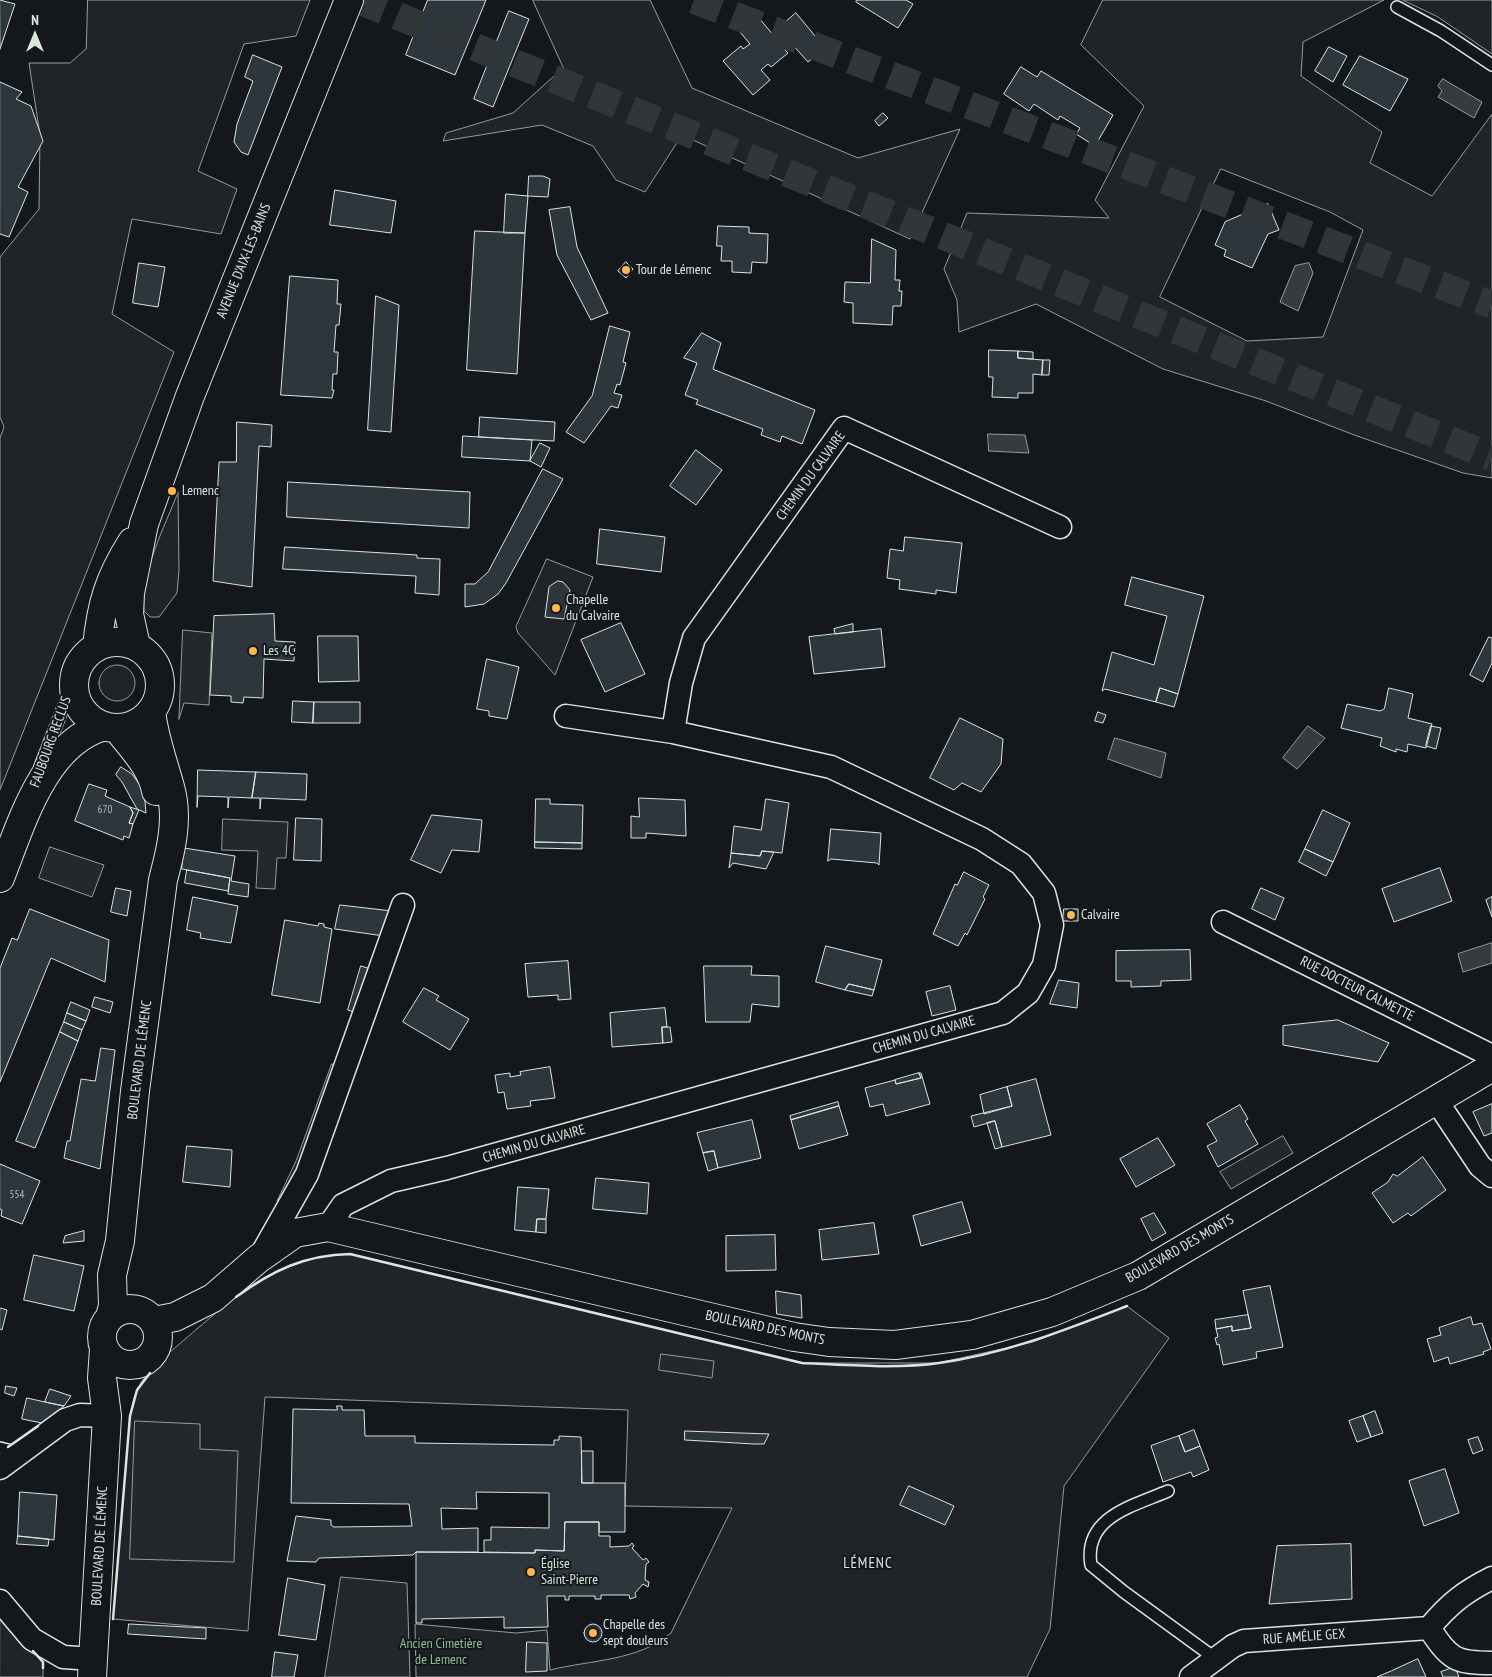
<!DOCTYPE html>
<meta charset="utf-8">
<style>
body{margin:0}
#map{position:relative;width:1492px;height:1677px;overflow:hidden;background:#14181c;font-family:"PT Sans Narrow",sans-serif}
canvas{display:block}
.north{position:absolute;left:10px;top:10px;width:50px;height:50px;-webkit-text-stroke:4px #14181c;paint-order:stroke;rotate:0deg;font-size:14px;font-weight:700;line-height:20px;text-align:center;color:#d8e6dc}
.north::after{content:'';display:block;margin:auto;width:18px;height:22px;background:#d8e6dc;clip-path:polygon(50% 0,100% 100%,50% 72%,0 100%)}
</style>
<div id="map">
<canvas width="1492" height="1677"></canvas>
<div class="north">N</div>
</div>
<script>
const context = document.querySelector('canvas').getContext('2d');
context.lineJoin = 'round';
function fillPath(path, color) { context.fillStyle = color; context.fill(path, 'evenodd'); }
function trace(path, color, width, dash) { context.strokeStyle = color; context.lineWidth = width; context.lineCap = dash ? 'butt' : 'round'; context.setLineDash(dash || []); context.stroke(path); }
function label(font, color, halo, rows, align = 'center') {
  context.font = font + ' "PT Sans Narrow",sans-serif'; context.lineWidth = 4; context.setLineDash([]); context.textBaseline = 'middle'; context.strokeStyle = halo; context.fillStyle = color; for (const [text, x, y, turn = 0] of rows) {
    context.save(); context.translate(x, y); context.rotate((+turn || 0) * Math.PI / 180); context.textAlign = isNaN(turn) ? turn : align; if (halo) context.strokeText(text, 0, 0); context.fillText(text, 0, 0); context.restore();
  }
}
const green = new Path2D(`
 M88,0H310L296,36L244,44L198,171L237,189L221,234L132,219L112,314L174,352L0,790V438L4,427L0,417V257L39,209L40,135L29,63H70L86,49Z
 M533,0H650L692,88L858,158L960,129L910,239L682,135L645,192L616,180L593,146L542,125L443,141L446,133L513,113L563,68Z
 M1103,0H1384L1303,42L1301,76L1382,132L1370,163L1432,196L1492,114V478L1463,473L1357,436L1266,401L1163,369L1036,304L959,332L957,300L944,269L967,213L1109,218L1095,200L1144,106L1081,45ZM1221,169L1330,212L1363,230L1323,337L1247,341L1160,297Z
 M1403,0H1492V54L1438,17Z
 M178,492L179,570L177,593L159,617H150L144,611C141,570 164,529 178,492Z
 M547,559L593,577L555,675L518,633L516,627Z
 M99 683a18 18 0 1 1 36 0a18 18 0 1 1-36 0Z
 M350,1254L802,1363H938L1033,1342L1127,1306L1169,1338L1064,1486L1050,1629L1027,1677H416L415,1624L516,1633L547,1630L550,1670C590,1660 639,1661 671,1633L732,1508L625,1506L628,1410L265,1397L248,1631L113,1619L130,1416C132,1408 133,1398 137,1390C146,1370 168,1354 184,1340C237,1295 277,1256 350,1254Z
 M0,1614L43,1662V1677H0Z`);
fillPath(green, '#202428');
trace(green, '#939e99', 1);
const parking = new Path2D(`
 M183,630L212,633L209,705L184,703L179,719Z
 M223,819L288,822L286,858H277L275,889L256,888L258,851L222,850Z
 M50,847L104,865L92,897L39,878Z
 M332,1064L343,1067L285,1207L277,1201L296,1161Z
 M1283,1136L1293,1153L1231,1189L1220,1172Z
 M661,1354L714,1361L712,1378L659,1370Z
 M135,1421L200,1424V1449L238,1451L234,1562L130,1559Z
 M341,1577L407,1583L410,1677H325Z`);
fillPath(parking, '#24282b');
trace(parking, '#939e99', 1);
const water = new Path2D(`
 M1443,79L1482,102L1474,118L1438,97L1442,91L1438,86Z
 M1309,263L1313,273L1298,311L1280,302L1295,266Z
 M988,434L1025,435L1029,453L989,451Z
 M1308,726L1325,738L1297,769L1283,758Z
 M1115,738L1166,753L1161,778L1108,759Z
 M1492,943V963L1463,972L1458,954Z`);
fillPath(water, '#363b3e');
trace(water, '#939e99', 1);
const building = new Path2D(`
 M0,0L15,4L0,49Z
 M428,0H486L455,75L406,55Z
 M857,0H906L913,4L898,28L856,2Z
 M509,11L529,19L493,107L474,99Z
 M796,13L825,48L808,62L792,44L785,50L788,53L771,67L768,64L761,70L770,80L753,95L723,61L741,46L743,49L750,44L740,32L758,17L775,37L782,32L779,28Z
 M1329,47L1347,56L1333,82L1315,71Z
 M253,55L282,67L248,155L241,152L234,142L237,124L253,81L245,77Z
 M1360,56L1408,79L1390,111L1343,85Z
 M1021,67L1037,77L1041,71L1113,115L1095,146L1076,134L1080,128L1060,116L1058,120L1034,104L1029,111L1004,94Z
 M0,82L22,92L16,99L31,106L43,141L18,187L28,192L9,237L0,234Z
 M883,113L888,118L879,126L875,121Z
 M529,176H543L550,179L548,197L528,196Z
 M335,190L396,201L391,233L330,225Z
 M506,194L528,196L525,233H504Z
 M1268,204L1279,230L1268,234L1252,268L1224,256L1226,250L1215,245L1225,222Z
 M570,207L577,247L608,313L591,320L557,255L549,210Z
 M718,226L749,227V233L768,234L767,263L752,262L751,273L732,272V261H721L722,246H717Z
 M475,231L525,233L517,374L467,370Z
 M872,239L896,250L895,280H900L899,291H902L901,306H893L892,325L853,323V303L844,302L845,282L870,283Z
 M626,262L633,269L626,278L618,271Z
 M139,263L165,267L158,307L133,303Z
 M290,276L338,280L337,304H341L339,325H336L334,352H338L337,374H333L332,390H334L332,398L281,395Z
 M376,296L399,305L391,432L368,430Z
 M610,326L630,332L623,362L626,363L620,385L617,384L614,393L622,395L618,408L611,406L584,443L566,432L592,396Z
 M702,333L721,343L713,369L715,370L815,410L802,444L782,436L780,442L761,435L763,429L696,404L698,400L685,395L697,363L684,358Z
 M989,350L1018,351V358L1043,360L1042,375L1033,374V393H1018V398L992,397L993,377H989Z
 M1018,351L1033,352V359L1018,358Z
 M1043,360H1050L1049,375H1042Z
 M480,417L555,422L554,441L479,437Z
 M237,422L272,425L271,447L259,446L252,587L213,581L219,462H236Z
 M463,436L532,440L530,461L462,457Z
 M540,443L550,448L541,467L530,461Z
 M696,450L722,470L696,505L670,486Z
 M543,469L563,479L506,583L498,594L484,604L465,607V584H475L488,572Z
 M288,482L470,492L469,528L287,517Z
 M600,529L665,537L661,572L597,564Z
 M905,537L962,543L956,593L936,590V594L899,589L900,580L887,578L890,549L903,551Z
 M285,547L417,555V558L440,559L439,595L415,593L416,576L283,569Z
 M1132,577L1204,596L1178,694L1160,688L1156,702L1105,689L1102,691L1112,652L1154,665L1167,616L1125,605Z
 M558,581L563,582L570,590L564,619L545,617L549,587Z
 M274,614L275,641L295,642L294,661L264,659L263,698L244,697L243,703L231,702V696L210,695L214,616Z
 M621,623L645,674L605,692L581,640Z
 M853,624V632L835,634L834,629Z
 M881,629L885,667L814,674L809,637Z
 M318,636H358L359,681L319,682Z
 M1489,637L1492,638V663L1483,682L1470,675Z
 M487,659L519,667L507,719L489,716V711L477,709Z
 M1160,688L1178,694L1174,707L1156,702Z
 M1389,688L1413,694L1408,718L1432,724L1426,748L1408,744L1407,752L1396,749V752L1380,746L1382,738L1341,728L1347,704L1380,711L1384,709Z
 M293,701L314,702L313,723L292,722Z
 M314,702H360V723H313Z
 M1098,712L1106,715L1103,723L1095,721Z
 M960,718L1003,739L1001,764L981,792L962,783L954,790L930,778Z
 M1431,726L1441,728L1436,749L1426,746Z
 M121,767L132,774L144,791L146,813L137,809L122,782L116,775Z
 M198,770L256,772L252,798L229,797L228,808V797L198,796L197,807Z
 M256,772L307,774L306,800L261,798L260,809V798H252Z
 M89,784L107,790L105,796L130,807L133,813L129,823L133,824L129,838L124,836L123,840L75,821Z
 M639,798L685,800L686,836L646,833V838H631V816L639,817Z
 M536,799H550V804L583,805L582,843L535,842Z
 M766,799L789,803L782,853L762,851L760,856L731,853L734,826L761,830Z
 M130,807L139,810L133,824L129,823L133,813Z
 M1323,810L1350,823L1333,862L1305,849Z
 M432,815L482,820L479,852L452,850L441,873L411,860Z
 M296,818L322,819L321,861L294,860Z
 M831,829L881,833L879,865L877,863L831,859L828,861Z
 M535,842L582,843V849L535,848Z
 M184,848L235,856L231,881L249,884L248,897L228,894L230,878L182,869Z
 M1305,849L1333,862L1326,876L1299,862Z
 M762,851L774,852L766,869L733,863L729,868L731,853L760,856Z
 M1440,868L1452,901L1394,922L1382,889Z
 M187,870L230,878L228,891L185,883Z
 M964,872L989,885L983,897L985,899L967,935L965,933L958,946L933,934L955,884L957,885Z
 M116,888L131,891L127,916L111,912Z
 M1261,888L1284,898L1275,920L1252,909Z
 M193,897L238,906L231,943L200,938L201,933L187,930Z
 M1492,897V917L1486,900Z
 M340,905L392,911L384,936L335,929Z
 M30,909L109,940L105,982L51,958L0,1082V968L12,938L17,940Z
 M1064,909H1078V921H1063Z
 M285,920L318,926L319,923L324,924V927L332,929L320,1003L272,995Z
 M826,946L882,960L874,990L849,984L845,990L816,982Z
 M1190,950L1191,980L1161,981V986L1131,987V981H1116V951Z
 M568,961L571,999L558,1000V995L528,997L525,964Z
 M361,966L374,970L360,1014L348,1010Z
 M704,966H752L751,975L779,976V1007L752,1004L750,1022H706Z
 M1059,980L1079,983L1077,1008L1050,1004Z
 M849,984L874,990L872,996L845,990Z
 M950,986L956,1010L932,1016L926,992Z
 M424,988L439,996L436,1000L469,1019L450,1050L403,1022Z
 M95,997L113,1002L110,1013L92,1007Z
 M71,1002L90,1010L86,1021L67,1013Z
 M665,1008L667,1027H662L663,1043L612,1047L610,1013Z
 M67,1013L86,1021L82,1030L64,1022Z
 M1338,1020L1389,1043L1378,1062L1283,1045V1026Z
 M64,1022L82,1030L78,1041L60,1032Z
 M662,1027H670L672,1042L663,1043Z
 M60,1032L78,1041L35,1148L16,1141Z
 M101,1048L115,1050L100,1169L64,1158L67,1141H70L81,1079L95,1081Z
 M550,1067L555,1098L530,1101L531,1106L507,1109L504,1092L498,1093L495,1075L510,1073V1077L521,1075L520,1072Z
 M919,1073H921L930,1104L886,1116L883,1104L870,1107L865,1088L895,1080L896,1084L921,1078Z
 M919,1073L921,1078L896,1084L895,1080Z
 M1036,1079L1051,1135L1002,1147L995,1121L974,1127L971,1116L1012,1106L1007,1087Z
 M1007,1087L1012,1106L984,1114L980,1095Z
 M838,1102L839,1106L791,1120L790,1116Z
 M1492,1104V1133L1484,1136L1473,1112Z
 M1240,1105L1248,1119L1245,1121L1258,1144L1218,1167L1207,1146L1217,1141L1207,1124Z
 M839,1106L848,1135L799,1149L791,1120Z
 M752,1120L761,1158L718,1168L714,1151L703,1153L697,1133Z
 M995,1121L1002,1147L995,1149L987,1123Z
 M1158,1138L1175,1165L1136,1187L1120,1159Z
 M187,1146L232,1150L230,1187L183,1182Z
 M714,1151L718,1168L708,1171L703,1153Z
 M1423,1157L1446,1190L1411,1216L1408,1213L1393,1223L1372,1193L1388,1182L1393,1174L1397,1176Z
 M0,1164L40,1181L22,1224L1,1216L2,1210L0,1209Z
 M596,1178L649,1183L647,1214L593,1209Z
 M518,1187L549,1189L546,1219H537L536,1232L515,1230Z
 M962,1202L971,1232L921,1246L913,1216Z
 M1154,1213L1166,1233L1152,1241L1141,1219Z
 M537,1219H546V1233L536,1232Z
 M874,1223L879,1254L822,1260L819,1230Z
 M84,1231V1241L63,1243L65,1236Z
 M775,1235L776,1270L726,1271V1236Z
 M34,1255L84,1266L74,1311L24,1300Z
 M1270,1286L1283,1347L1256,1352L1257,1358L1223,1365L1219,1344L1217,1345L1215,1338L1218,1337L1216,1329L1232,1326V1331L1251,1328L1243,1291Z
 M776,1291L801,1295L802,1318L777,1314Z
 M0,1308L7,1310L2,1330L0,1329Z
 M1248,1315L1251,1328L1232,1331V1326L1216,1329L1215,1320Z
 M1471,1317L1473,1325L1482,1323L1491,1349L1483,1352L1484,1354L1450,1364L1448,1357L1434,1362L1427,1339L1441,1335L1439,1328Z
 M6,1386L17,1388L14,1396L5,1393Z
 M50,1389L71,1396L64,1406L45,1402Z
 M27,1398L45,1402L64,1406L42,1423L22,1419Z
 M337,1406H342V1410H364L365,1436H415V1443L554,1445V1440H559V1436L581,1437L582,1483H625V1532H599V1522H565L564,1551L535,1550V1553L484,1552V1540H491V1527L549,1528V1493L476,1492L477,1509L441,1508L442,1529L478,1528V1552H416L413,1555L319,1558L316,1562L287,1561L296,1516L331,1520V1525L334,1527L412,1526L409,1504L291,1503L293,1409L337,1410Z
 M1375,1411L1383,1433L1371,1437L1363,1416Z
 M1363,1416L1371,1437L1357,1442L1349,1421Z
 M1194,1430L1200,1446L1185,1452L1179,1436Z
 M685,1431L769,1434L764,1444H754L685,1440Z
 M1179,1436L1185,1452L1200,1446L1209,1470L1193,1477L1191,1472L1163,1482L1151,1446Z
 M1478,1437L1483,1450L1473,1454L1468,1440Z
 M582,1451H593V1483H582Z
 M1445,1469L1459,1513L1424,1526L1409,1481Z
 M909,1486L954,1506L945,1525L900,1505Z
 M20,1492L57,1495L54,1540L18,1536Z
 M565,1522H599V1536H610V1547L629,1546L632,1543L634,1546L632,1548L643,1560L646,1558L649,1562L646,1564L645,1580L649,1582L648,1587L643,1584L635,1593L636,1597L630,1599L629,1595H601V1599H595V1596H569V1600H565V1596H547L548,1627L504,1628V1617L422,1619V1623H416V1552L535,1553V1550L564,1551Z
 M18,1536L49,1539L48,1546L17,1544Z
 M1351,1544L1352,1599L1269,1604L1277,1546Z
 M288,1578L325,1585L316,1640L279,1635Z
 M584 1633a9 9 0 1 1 18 0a9 9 0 1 1-18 0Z
 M129,1624L206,1628V1639L128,1634Z
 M527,1642L547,1643V1671L526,1672Z
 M275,1652L298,1655L294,1677H272Z
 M1418,1659L1426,1677H1377L1391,1671Z
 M1455,1667L1459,1677H1443L1441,1672Z`);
fillPath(building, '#2c363c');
trace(building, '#d8e6dc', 1);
trace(new Path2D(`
 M358,0L1492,457
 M694,0L1492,305`), '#313739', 28, [28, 14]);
const lane = new Path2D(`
 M1397,7L1441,31L1492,65
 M40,767L75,677
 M0,1448L20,1453
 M1168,1491C1133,1506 1083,1517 1091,1565L1124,1592L1216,1659`);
const street = new Path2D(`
 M566,716L673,732
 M1223,922L1492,1056
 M1436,1100L1480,1166L1492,1176
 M328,1227L343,1205L391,1181L447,1168L1003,1013L1028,993L1044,965L1052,925L1044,893L1021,864L982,839L831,767L673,732L681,683L694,638L844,428L1060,527
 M260,1257L307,1174L403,905
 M0,1468L65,1420L80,1415L107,1416
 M0,1601L32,1639L63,1657L93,1659
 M1429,1628C1449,1604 1464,1592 1492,1578
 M1429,1628C1450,1659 1454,1663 1492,1663
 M1191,1677L1233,1646L1244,1641L1429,1628`);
const secondary = new Path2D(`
 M74 685a43 43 0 1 1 86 0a43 43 0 1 1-86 0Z
 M136,646L129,614L130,593L144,524L190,396L349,0
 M97,647C101,605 109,578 132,542
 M117,728C131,747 152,767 156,791
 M0,878C21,825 44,742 105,726
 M102 1337a28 28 0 1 1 56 0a28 28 0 1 1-56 0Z
 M110,1317L113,1306L112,1275L120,1241L135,1091L163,880C171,850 179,818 170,787C163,761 154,738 151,711
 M154,1321L175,1317L213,1298L258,1259L295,1233L328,1227L794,1337L829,1342L895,1345L972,1335L1052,1312L1138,1276L1492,1067
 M92,1677L107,1416L102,1378L104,1349`);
trace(lane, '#d8e6dc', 14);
trace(street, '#d8e6dc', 25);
trace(secondary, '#d8e6dc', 30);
trace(lane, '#14181c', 11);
trace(street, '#14181c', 22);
trace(secondary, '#14181c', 28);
trace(new Path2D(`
 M236,1297C273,1270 305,1255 350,1254L802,1363C844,1365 897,1369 939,1363C1005,1354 1065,1330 1127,1306
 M8,1447L38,1426
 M113,1619L130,1416L137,1390L150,1373
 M33,1651L43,1662V1668`), '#d8e6dc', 2.5);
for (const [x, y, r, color] of [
 [626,270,5,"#ffb74d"],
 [172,491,5,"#ffb74d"],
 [556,608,5,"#ffb74d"],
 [253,651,5,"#ffb74d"],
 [1071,915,5,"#ffb74d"],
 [531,1572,5,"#ffb74d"],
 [593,1633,5,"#ffb74d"]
]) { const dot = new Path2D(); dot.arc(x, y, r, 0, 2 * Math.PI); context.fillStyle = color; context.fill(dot); trace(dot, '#14181c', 2); }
label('11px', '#adbab4', null, [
 ["670",105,810],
 ["554",17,1195]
]);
label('14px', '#d8e6dc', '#14181c', [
 ["AVENUE D'AIX-LES-BAINS",244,261,-68],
 ["CHEMIN DU CALVAIRE",811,476,-54],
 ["FAUBOURG RECLUS",51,742,-70],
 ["RUE DOCTEUR CALMETTE",1357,989,27],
 ["CHEMIN DU CALVAIRE",924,1035,-16],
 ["BOULEVARD DE LÉMENC",140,1060,-83],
 ["CHEMIN DU CALVAIRE",534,1144,-16],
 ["BOULEVARD DES MONTS",1180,1249,-30],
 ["BOULEVARD DES MONTS",765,1328,12],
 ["BOULEVARD DE LÉMENC",100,1546,-87],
 ["RUE AMÉLIE GEX",1304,1637,-4]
]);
label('14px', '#d8e6dc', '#14181c', [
 ["Tour de Lémenc",636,270],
 ["Lemenc",182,491],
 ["Chapelle",566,600],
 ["du Calvaire",566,616],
 ["Les 4C",263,651],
 ["Calvaire",1081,915],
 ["Église",541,1564],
 ["Saint-Pierre",541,1580],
 ["Chapelle des",603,1625],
 ["sept douleurs",603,1641]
], 'left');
label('14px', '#8ac095', '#14181c', [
 ["Ancien Cimetière",441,1644],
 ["de Lemenc",441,1660]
]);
context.letterSpacing = '1px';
label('15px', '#d8e6dc', '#14181c', [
 ["LÉMENC",868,1564]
]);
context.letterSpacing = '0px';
</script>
